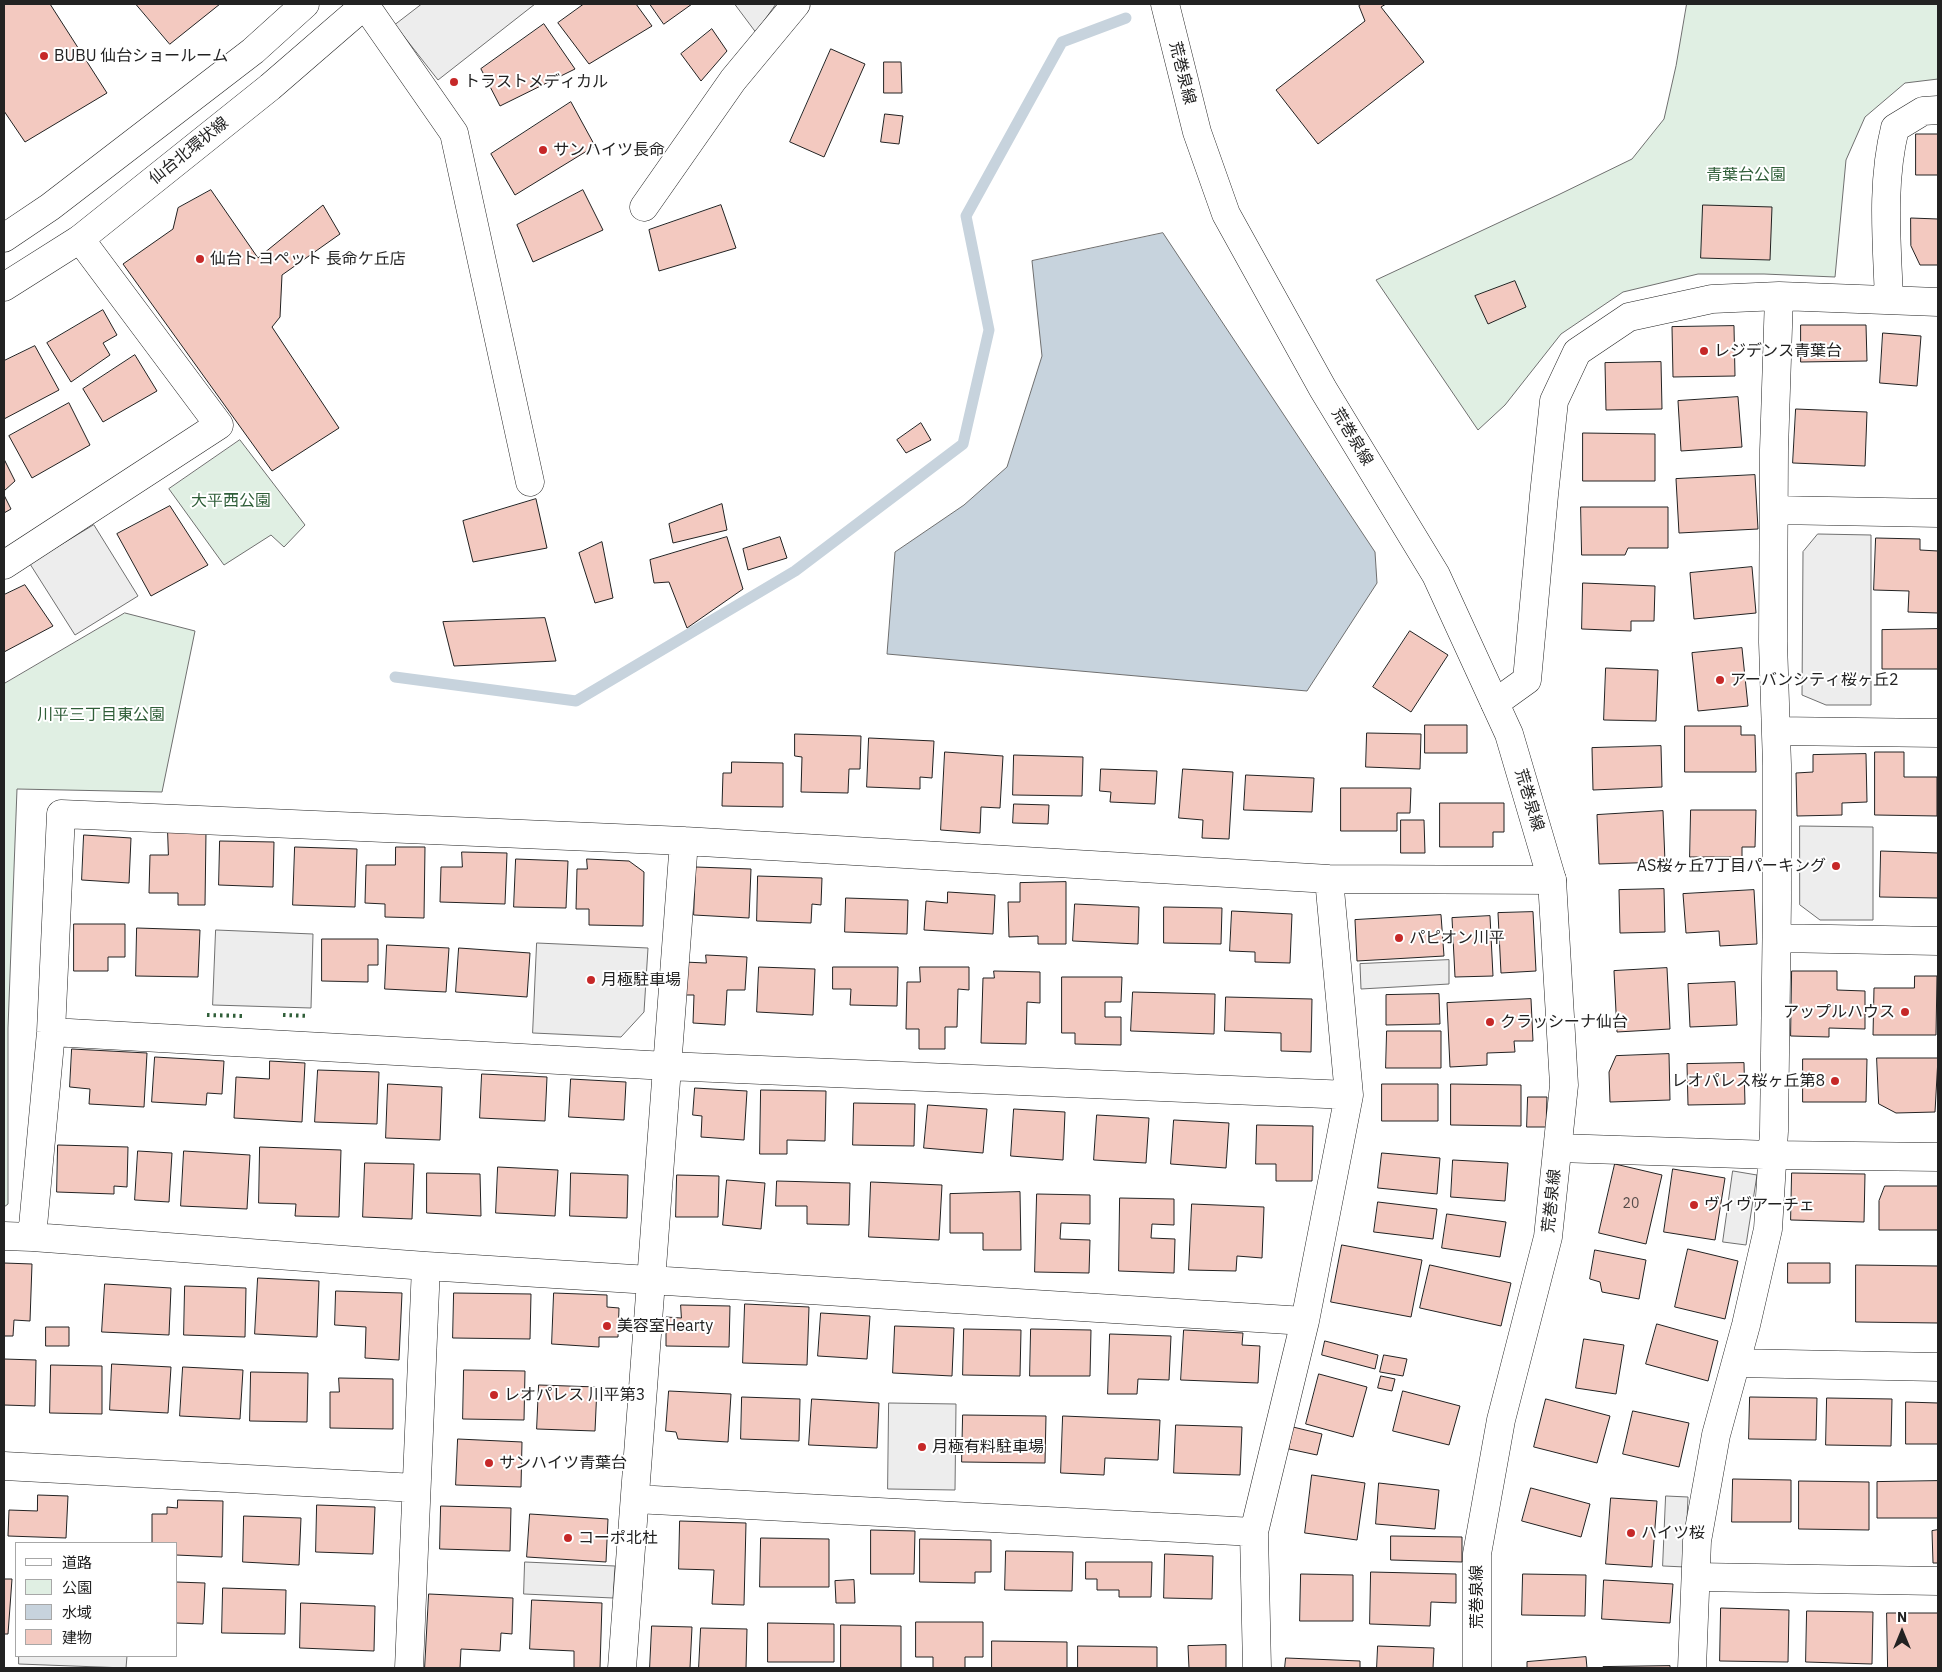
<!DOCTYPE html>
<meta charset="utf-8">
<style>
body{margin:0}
#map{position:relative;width:1942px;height:1672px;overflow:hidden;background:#fff;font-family:"IBM Plex Sans","Noto Sans JP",sans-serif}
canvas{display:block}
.frame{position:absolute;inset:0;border:5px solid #222;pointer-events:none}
.legend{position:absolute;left:15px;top:1542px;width:162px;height:115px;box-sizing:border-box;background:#fff;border:1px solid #a7a7a7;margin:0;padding:6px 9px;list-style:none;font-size:15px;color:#222}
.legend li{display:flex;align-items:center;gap:10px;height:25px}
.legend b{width:25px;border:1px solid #a7a7a7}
.north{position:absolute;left:1877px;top:1607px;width:50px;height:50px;-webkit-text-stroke:4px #fff;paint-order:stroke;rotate:0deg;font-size:14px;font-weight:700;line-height:20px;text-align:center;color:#222}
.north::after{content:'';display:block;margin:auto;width:18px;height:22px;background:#222;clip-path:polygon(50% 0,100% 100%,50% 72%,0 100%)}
</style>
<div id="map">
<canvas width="1942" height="1672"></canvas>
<div class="frame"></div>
<ul class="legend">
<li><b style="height:6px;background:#fff"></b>道路</li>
<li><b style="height:14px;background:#e0efe3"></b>公園</li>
<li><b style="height:14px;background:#c7d3dd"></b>水域</li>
<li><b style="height:14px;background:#f3c9c0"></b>建物</li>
</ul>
<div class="north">N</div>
</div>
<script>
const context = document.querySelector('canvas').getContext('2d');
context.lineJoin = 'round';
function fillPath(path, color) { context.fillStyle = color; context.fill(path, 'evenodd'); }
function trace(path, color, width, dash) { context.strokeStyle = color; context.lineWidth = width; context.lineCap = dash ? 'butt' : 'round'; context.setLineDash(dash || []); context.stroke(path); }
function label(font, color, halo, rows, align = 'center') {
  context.font = font + ' "IBM Plex Sans","Noto Sans JP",sans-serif'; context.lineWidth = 4; context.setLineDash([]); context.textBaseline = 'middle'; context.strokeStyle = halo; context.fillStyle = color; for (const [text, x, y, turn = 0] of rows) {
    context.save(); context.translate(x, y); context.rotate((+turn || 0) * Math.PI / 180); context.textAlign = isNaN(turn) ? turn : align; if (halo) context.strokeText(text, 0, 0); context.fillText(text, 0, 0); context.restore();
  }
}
const green = new Path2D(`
 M1687,4H1938V79L1905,83L1865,117L1846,160L1835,277L1764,274H1698L1623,292L1561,334L1505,405L1478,430L1376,280L1558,195L1632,159L1664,119L1676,66Z
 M240,440L305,525L284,547L271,535L224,565L169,489Z
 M125,613L195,631L162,792L17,789L8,1028V1204L4,1207V684Z`);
fillPath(green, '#e0efe3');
trace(green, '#6f6f6f', 1);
const parking = new Path2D(`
 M422,4H535L438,80L395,25Z
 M735,4H776L756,32Z
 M94,525L138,596L75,635L30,564Z
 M1818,534L1871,535V705H1826L1802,695L1803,552Z
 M1800,826L1873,827V920H1820L1800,905Z
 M216,930L313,934L311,1008L213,1005Z
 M537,943L648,948L644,1012L621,1037L533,1033Z
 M1449,960V984L1361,989L1360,964Z
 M1733,1171L1757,1175L1746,1245L1723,1242Z
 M889,1403L956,1404L955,1490L888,1489Z
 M1666,1496L1688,1497L1685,1567L1663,1566Z
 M525,1562L615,1566L613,1598L524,1594Z
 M19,1656H127L126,1668L19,1664Z`);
fillPath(parking, '#ededed');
trace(parking, '#6f6f6f', 1);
const water = new Path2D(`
 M1163,233L1375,552L1377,583L1307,691L887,654L895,552L964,505L1007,467L1042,356L1032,261Z`);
fillPath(water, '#c7d3dd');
trace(water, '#6f6f6f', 1);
trace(new Path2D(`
 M395,677L576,701L795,571L963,444L989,330L966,216L1062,42L1126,18`), '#c7d3dd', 11);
const building = new Path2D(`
 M4,4H50L107,93L25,142L4,111Z
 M136,4H220L170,44Z
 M584,4H636L652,26L589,64L558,23Z
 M650,4H692L664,24Z
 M1362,4H1386L1381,7L1424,62L1318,144L1276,90L1365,21L1359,6Z
 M544,24L575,69L500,106L481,69Z
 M712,29L727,51L701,81L681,54Z
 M831,49L865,64L824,157L790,142Z
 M884,62H901L902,93H884Z
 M571,102L595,146L515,195L491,154Z
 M885,114L903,116L899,144L881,142Z
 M1916,134H1938V175H1916Z
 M211,190L258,258L323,205L340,234L282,275L280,317L272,327L339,428L272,471L123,264L173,229L178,208Z
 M583,190L603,230L533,262L517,225Z
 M721,205L736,248L659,271L649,230Z
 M1703,205L1772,207L1770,260L1701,258Z
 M1911,218L1938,219V265H1920L1911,246Z
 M1515,281L1526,307L1488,324L1475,296Z
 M103,310L117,335L103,343L110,355L71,382L47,343Z
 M1801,325H1866L1867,361L1801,362Z
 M1734,326L1735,376L1673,377L1672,327Z
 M1883,333L1921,336L1917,386L1880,383Z
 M35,346L59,390L4,419V361Z
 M135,355L157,391L103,422L83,389Z
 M1661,362L1662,409L1606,410L1605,363Z
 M1738,397L1742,447L1681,451L1678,401Z
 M69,403L90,445L32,478L9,436Z
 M1796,409L1867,412L1865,466L1793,463Z
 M921,423L931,440L906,453L897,440Z
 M1583,433L1655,434V481H1583Z
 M4,459L15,481L4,491Z
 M1755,475L1758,529L1679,533L1676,479Z
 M4,495L11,509L4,513Z
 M536,499L547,548L473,562L463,521Z
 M722,504L727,530L673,543L669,524Z
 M170,506L208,565L151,596L117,534Z
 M1581,507H1668V548H1628L1625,555H1582Z
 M727,537L743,589L687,628L669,582L654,583L650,560Z
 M780,537L787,558L748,570L743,549Z
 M1876,538L1920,539V550L1938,551V613L1908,612L1909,591L1874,590Z
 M602,542L613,598L595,603L579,553Z
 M1752,567L1756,613L1694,619L1690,573Z
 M1583,583L1655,586L1654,621H1631V631L1582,629Z
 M25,585L53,626L4,652V595Z
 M545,618L556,661L454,666L443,622Z
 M1938,629V669H1882V630Z
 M1410,631L1448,655L1411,712L1373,687Z
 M1742,648L1748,706L1698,711L1692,653Z
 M1606,668L1658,670L1656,721L1604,720Z
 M1425,725H1467V753H1425Z
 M1685,726H1741V735H1755L1756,772H1685Z
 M1367,733L1421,734L1420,769L1366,767Z
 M795,734L861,736L860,769H849L848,793L801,792L802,757L795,756Z
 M869,738L934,741L932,778L920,777V789L867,787Z
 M1661,746L1662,787L1593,790L1592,748Z
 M945,752L1003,756L1000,808L981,807L980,833L941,830Z
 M1875,752H1904V777H1937V816L1875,815Z
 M1866,754L1867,802L1842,803V815L1797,816L1796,773L1813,772V755Z
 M1014,755L1083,757L1082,796L1013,795Z
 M732,762L783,763V807L722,806L723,773H731Z
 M1101,769L1157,771L1155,804L1110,802L1111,792L1100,791Z
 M1183,769L1233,772L1229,839L1202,838L1203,820L1179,818Z
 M1246,775L1314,778L1312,812L1244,810Z
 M1341,788H1411L1410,813H1397V831H1341Z
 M1440,803H1504V832H1493V847H1440Z
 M1014,804L1049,805L1048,824L1013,823Z
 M1691,810H1756L1755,847H1742V857H1690Z
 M1663,811L1665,862L1599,864L1597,815Z
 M1401,820H1424L1425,853H1401Z
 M168,832H206L205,905H178V893H149L150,855H168Z
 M84,835L131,838L129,883L82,880Z
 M220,841L274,842L273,887L219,885Z
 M295,847L357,849L355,907L293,905Z
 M396,847H425L424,918L385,917V904L365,903L366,865H395Z
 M1881,851L1938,853V898L1880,897Z
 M462,852L507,853L505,904L440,902L441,867H462Z
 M516,859L568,861L566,908L514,907Z
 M587,859L629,861L644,872L643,926L589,925V909H576L577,869H587Z
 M696,867L751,869L749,918L694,915Z
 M758,876L822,878L821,905L812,904L811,923L757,921Z
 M1066,882V944H1038V936L1009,937L1008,902H1020V883Z
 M1664,889L1665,932L1620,933L1619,890Z
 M1754,890L1757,944L1720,946L1719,931L1686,933L1683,894Z
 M948,892L995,895L993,934L924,930L926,901L947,903Z
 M846,898L908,900L907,934L845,932Z
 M1075,904L1139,907L1138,944L1073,941Z
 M1164,907L1222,908L1221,944L1164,943Z
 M1232,911L1292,914L1290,963L1255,962V952L1230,951Z
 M1533,912L1536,971L1501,973L1498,913Z
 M1441,915L1444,956L1357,961L1355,920Z
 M1490,916L1493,976L1455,977L1452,918Z
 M74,924H125V957H108V971H74Z
 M137,928L200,930L198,977L136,976Z
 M322,939H378V965H368V982L322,981Z
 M387,945L449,948L446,992L385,989Z
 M459,948L530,953L527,997L456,992Z
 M706,955L747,957L745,990H727L725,1025L693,1023L694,995H683L684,962L706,963Z
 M759,967L815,969L813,1015L757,1012Z
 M833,967H898L897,1006L850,1005L851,989H833Z
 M920,967H969V990L958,989L957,1027H945V1049H919V1029H906L907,982H920Z
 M1667,968L1670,1029L1617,1032L1614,971Z
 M994,971L1040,972V1003L1027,1002L1026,1044L981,1043L983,978H994Z
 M1792,971H1837V990L1865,991V1029L1829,1028V1037L1791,1036Z
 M1915,976H1937L1936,1035H1873L1874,988H1914Z
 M1062,977H1122L1121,1002H1105V1017H1121V1045L1075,1044V1033H1062Z
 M1735,982L1737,1025L1690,1027L1688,984Z
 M1133,992L1215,994L1214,1034L1131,1031Z
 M1439,994L1440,1024L1386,1025V995Z
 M1226,997L1312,999L1311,1052L1281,1051V1033L1225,1031Z
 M1531,999L1533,1041H1514L1515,1052L1487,1053V1065L1450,1067L1447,1003Z
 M1387,1031H1441V1068H1386Z
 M72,1049L147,1053L144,1107L89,1104L90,1089L70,1087Z
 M1669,1054L1670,1100L1610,1102L1609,1072L1616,1056Z
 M155,1057L224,1061L222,1094L207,1093L206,1105L152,1102Z
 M1877,1058H1938L1935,1112L1896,1113L1879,1104Z
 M1803,1059H1867L1866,1102H1803Z
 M270,1061L305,1063L302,1122L234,1118L236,1077L269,1079Z
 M1744,1063L1745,1104L1688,1105L1687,1064Z
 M318,1070L379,1072L377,1124L315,1122Z
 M482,1074L547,1077L545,1121L480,1118Z
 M571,1079L626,1082L624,1120L569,1117Z
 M388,1084L442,1087L440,1140L386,1138Z
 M1382,1084H1438V1121H1382Z
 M1451,1084L1521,1085V1126L1451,1125Z
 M695,1088L747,1091L744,1140L701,1137L702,1116L693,1115Z
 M761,1090L826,1091L825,1141L787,1140V1154H760Z
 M1528,1097H1547L1546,1127H1527Z
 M854,1103L915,1104L914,1146L853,1145Z
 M928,1105L987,1109L983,1153L924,1148Z
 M1014,1109L1065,1112L1063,1160L1011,1156Z
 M1097,1115L1149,1118L1146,1163L1094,1160Z
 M1174,1120L1229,1123L1226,1168L1171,1164Z
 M1257,1125L1313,1126L1312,1181H1276V1164H1256Z
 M58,1145L128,1147L127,1187L114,1186V1194L57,1192Z
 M260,1147L341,1150L339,1217L295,1216L296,1204L259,1203Z
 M138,1151L172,1153L169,1202L135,1200Z
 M184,1151L250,1155L247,1209L181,1206Z
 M1382,1153L1440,1158L1437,1194L1378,1188Z
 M1453,1160L1508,1163L1505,1201L1451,1197Z
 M365,1163L414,1164L412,1219L363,1217Z
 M1615,1164L1662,1175L1646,1244L1599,1233Z
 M498,1167L558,1170L555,1216L496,1213Z
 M1673,1169L1725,1178L1715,1240L1664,1232Z
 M427,1173L480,1174L481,1216L427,1213Z
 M571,1173L628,1175L627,1218L570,1216Z
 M1792,1173L1865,1174L1864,1222L1791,1220Z
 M677,1175L719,1176L718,1217H676Z
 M727,1180L765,1183L761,1229L723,1225Z
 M777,1181L850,1183L849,1225L807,1224V1206H776Z
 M871,1182L942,1185L939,1240L869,1237Z
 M1885,1186H1938V1230H1879V1201Z
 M1020,1192L1021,1250H983V1233H950V1194Z
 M1037,1194L1090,1195V1224L1061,1223L1060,1239L1090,1240L1089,1273L1035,1272Z
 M1120,1198L1174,1199V1225L1152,1224L1151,1238L1175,1239L1174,1273L1119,1271Z
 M1378,1202L1437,1209L1433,1239L1374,1232Z
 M1192,1204L1264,1207L1262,1258L1237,1256L1236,1271L1189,1270Z
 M1447,1214L1506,1222L1500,1257L1442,1248Z
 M1342,1245L1422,1260L1411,1317L1331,1302Z
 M1688,1249L1738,1261L1725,1319L1675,1307Z
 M1595,1250L1646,1260L1639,1299L1602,1292L1600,1282L1590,1279Z
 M4,1263L32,1264L30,1321L14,1320L13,1336H4Z
 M1788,1263H1830V1283H1788Z
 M1430,1265L1511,1283L1501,1326L1420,1308Z
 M1856,1265L1938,1266V1323L1856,1322Z
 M258,1278L319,1281L317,1337L255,1334Z
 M105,1284L171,1288L169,1335L102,1332Z
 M185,1286L246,1288L245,1337L184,1335Z
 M336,1291L402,1293L399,1360L365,1358L366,1327L335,1325Z
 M454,1293L531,1294L530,1339L453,1338Z
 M554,1293L607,1295V1307L619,1308L618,1337H599V1347L552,1344Z
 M745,1304L809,1307L807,1365L743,1363Z
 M681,1305L730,1306L729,1347L666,1346V1317L681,1318Z
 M821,1313L870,1316L867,1359L818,1356Z
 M1657,1324L1718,1341L1708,1381L1646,1364Z
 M895,1326L954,1328L952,1376L893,1373Z
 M46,1327H69V1346H46Z
 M964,1329L1021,1330L1020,1376L963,1375Z
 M1031,1329L1091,1330L1090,1376H1030Z
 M1184,1330L1243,1333L1242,1345L1260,1346L1258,1383L1181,1380Z
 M1110,1334L1171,1336L1169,1380L1138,1379L1137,1394H1108Z
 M1584,1339L1624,1345L1616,1394L1576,1388Z
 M1325,1341L1378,1355L1375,1369L1322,1355Z
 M1384,1355L1407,1359L1403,1376L1380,1372Z
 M4,1359L36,1360L35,1406L4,1405Z
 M112,1364L171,1367L168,1413L110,1410Z
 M51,1365L102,1366V1414L50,1413Z
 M183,1367L243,1370L240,1419L180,1416Z
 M464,1370L525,1371L524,1420L463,1419Z
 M251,1372L308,1373L307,1422L250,1421Z
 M1319,1374L1367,1387L1353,1437L1306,1424Z
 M1381,1376L1395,1379L1392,1391L1378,1388Z
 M339,1378L393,1379V1429L330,1428V1392H339Z
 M539,1385L597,1387L595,1431L537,1429Z
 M669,1391L731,1394L728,1442L678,1439L676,1432L666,1431Z
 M1403,1391L1460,1406L1449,1445L1393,1431Z
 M742,1397L800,1399L799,1441L741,1439Z
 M1750,1397L1817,1398L1816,1440L1749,1439Z
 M1827,1398L1892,1399L1891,1446L1826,1445Z
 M812,1399L879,1403L877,1448L809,1445Z
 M1546,1399L1610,1416L1597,1463L1534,1447Z
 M1906,1402L1938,1403V1444H1906Z
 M1633,1411L1689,1423L1679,1467L1623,1454Z
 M963,1415L1046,1416L1045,1463L962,1462Z
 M1063,1416L1160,1420L1158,1460L1105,1458L1104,1475L1061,1473Z
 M1176,1425L1242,1427L1240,1475L1174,1473Z
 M1293,1427L1322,1434L1317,1455L1289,1449Z
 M458,1439L522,1442L521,1487L456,1485Z
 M1312,1475L1365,1483L1357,1540L1305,1533Z
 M1733,1479L1791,1480V1522H1732Z
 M1799,1481L1869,1482V1530L1799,1529Z
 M1938,1481V1518H1877V1482Z
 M1379,1483L1439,1490L1435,1529L1376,1524Z
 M1531,1488L1590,1504L1581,1537L1522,1521Z
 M38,1495L68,1496L66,1538L8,1536L9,1510L37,1511Z
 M1611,1498L1657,1501L1652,1567L1606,1564Z
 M178,1500L223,1501L222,1557L176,1555V1543H152V1514H167V1507L177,1508Z
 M317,1505L375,1507L373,1554L316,1552Z
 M441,1506L511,1508L510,1551L440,1549Z
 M530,1514L608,1519L606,1562L527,1557Z
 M244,1516L301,1518L299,1565L243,1562Z
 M680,1521L746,1523L744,1605L712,1604L714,1570L679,1569Z
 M871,1530L915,1531L914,1574H871Z
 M1938,1530V1563H1933L1932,1531Z
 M1391,1536L1462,1537V1562L1391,1560Z
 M761,1538L829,1539V1587H760Z
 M920,1539L991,1540V1572H975V1583L920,1582Z
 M1006,1551L1073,1552L1072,1591L1005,1590Z
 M1165,1554L1213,1556L1212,1599L1164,1598Z
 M1086,1562H1152L1151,1597H1119V1590H1097V1579H1086Z
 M1371,1572L1456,1574V1603L1431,1602L1430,1626L1370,1624Z
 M1301,1574L1353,1575V1621H1300Z
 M1523,1574L1586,1575L1585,1616L1522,1615Z
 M4,1579H12L8,1634H4Z
 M854,1580L855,1603H836L835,1581Z
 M1604,1580L1673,1584L1670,1623L1602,1619Z
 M176,1582L205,1583L203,1624L176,1623Z
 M223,1588L286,1590L285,1634L222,1633Z
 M429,1594L513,1598L512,1634L501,1633L500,1651L461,1649L460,1668H425Z
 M532,1600L602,1603L600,1668H574V1651L530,1649Z
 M301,1603L375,1606L374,1651L300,1648Z
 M1721,1608L1789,1610L1788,1662L1720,1661Z
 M1807,1611L1873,1612L1872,1664L1806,1662Z
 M1887,1613H1938V1668H1888Z
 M916,1622H983V1657H965V1668H933V1657H916Z
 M768,1623L834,1624V1662H768Z
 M841,1625L901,1626V1668H841Z
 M652,1626L692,1627L690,1668H650Z
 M701,1628L747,1629L746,1668H699Z
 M992,1641L1067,1642V1668H992Z
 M1226,1645V1668H1189L1188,1646Z
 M1078,1646L1157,1647V1668H1078Z
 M1378,1646L1434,1648L1433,1668H1377Z
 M1586,1657L1587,1668H1527V1662Z
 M1286,1658L1360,1661V1668H1285Z
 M1670,1666V1668H1603V1667Z`);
fillPath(building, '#f3c9c0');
trace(building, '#222', 1);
const street = new Path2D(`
 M365,5L454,133L530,482
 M644,207L733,80L796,4
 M1889,300C1887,243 1881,184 1895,128L1923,111L1938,110
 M1774,510L1938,513
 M4,565L219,425L80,239
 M1495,703L1527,680L1544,495L1554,401L1577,352L1629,317L1712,299L1779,296L1938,302
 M1776,731L1938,733
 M1329,879L1349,1095L1305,1321L426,1266L32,1237L51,1032L61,814L684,841L1329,879L1552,880
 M1777,938L1938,941
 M51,1032L667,1066L1349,1095
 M1558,1148L1772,1155L1938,1157
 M4,1236L32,1237
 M1736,1363L1938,1367
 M4,1466L416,1488
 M635,1499L1254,1532L1305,1321
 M1254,1532L1257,1668
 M1696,1577L1938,1581
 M409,1668L426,1266
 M622,1668L684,841
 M1692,1668L1697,1541L1716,1435L1746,1325L1768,1229L1774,1131L1777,901V765L1773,642L1774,450L1779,296`);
const secondary = new Path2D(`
 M1165,4L1197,132L1226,214L1323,389L1436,575L1509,734L1552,880L1564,1085L1548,1237L1501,1420L1477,1554V1668`);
const primary = new Path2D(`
 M4,238L50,207L253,51L305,4
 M4,287L80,239L270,87L366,4`);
trace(street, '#222', 29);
trace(secondary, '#222', 29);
trace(primary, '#222', 29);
trace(street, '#fff', 28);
trace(secondary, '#fff', 28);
trace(primary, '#fff', 28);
trace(new Path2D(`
 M207,1015L243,1016
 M283,1015L309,1016`), '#2f5e38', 4, [2.5, 4]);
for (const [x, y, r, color] of [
 [44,56,5,"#c62828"],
 [454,82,5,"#c62828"],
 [543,150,5,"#c62828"],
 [200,259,5,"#c62828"],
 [1704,351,5,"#c62828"],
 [1720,680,5,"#c62828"],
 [1836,866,5,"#c62828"],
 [1399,938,5,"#c62828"],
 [591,980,5,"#c62828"],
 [1905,1012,5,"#c62828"],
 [1490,1022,5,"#c62828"],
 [1835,1081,5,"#c62828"],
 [1694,1205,5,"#c62828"],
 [607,1326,5,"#c62828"],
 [494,1395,5,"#c62828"],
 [922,1447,5,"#c62828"],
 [489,1463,5,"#c62828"],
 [1631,1533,5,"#c62828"],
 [568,1538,5,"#c62828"]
]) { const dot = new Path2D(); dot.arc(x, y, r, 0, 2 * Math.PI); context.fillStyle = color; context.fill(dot); trace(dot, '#fff', 2); }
label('14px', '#564c4a', null, [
 ["20",1631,1204]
]);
label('16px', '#222', '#fff', [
 ["BUBU 仙台ショールーム",54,56],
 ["トラストメディカル",464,82],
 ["サンハイツ長命",553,150],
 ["仙台トヨペット 長命ケ丘店",210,259],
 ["レジデンス青葉台",1714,351],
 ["アーバンシティ桜ヶ丘2",1730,680],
 ["AS桜ヶ丘7丁目パーキング",1826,866,"right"],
 ["パピオン川平",1409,938],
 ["月極駐車場",601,980],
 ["アップルハウス",1895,1012,"right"],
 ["クラッシーナ仙台",1500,1022],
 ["レオパレス桜ヶ丘第8",1825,1081,"right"],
 ["ヴィヴアーチェ",1704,1205],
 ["美容室Hearty",617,1326],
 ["レオパレス 川平第3",504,1395],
 ["月極有料駐車場",932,1447],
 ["サンハイツ青葉台",499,1463],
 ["ハイツ桜",1641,1533],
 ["コーポ北杜",578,1538]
], 'left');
label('16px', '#222', '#fff', [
 ["荒巻泉線",1182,73,76],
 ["仙台北環状線",189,151,-39],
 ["荒巻泉線",1352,437,59],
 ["荒巻泉線",1529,800,73],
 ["荒巻泉線",1552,1201,-84],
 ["荒巻泉線",1477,1597,-90]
]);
label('16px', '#2f5e38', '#fff', [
 ["青葉台公園",1746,175],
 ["大平西公園",231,501],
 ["川平三丁目東公園",101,715]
]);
</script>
